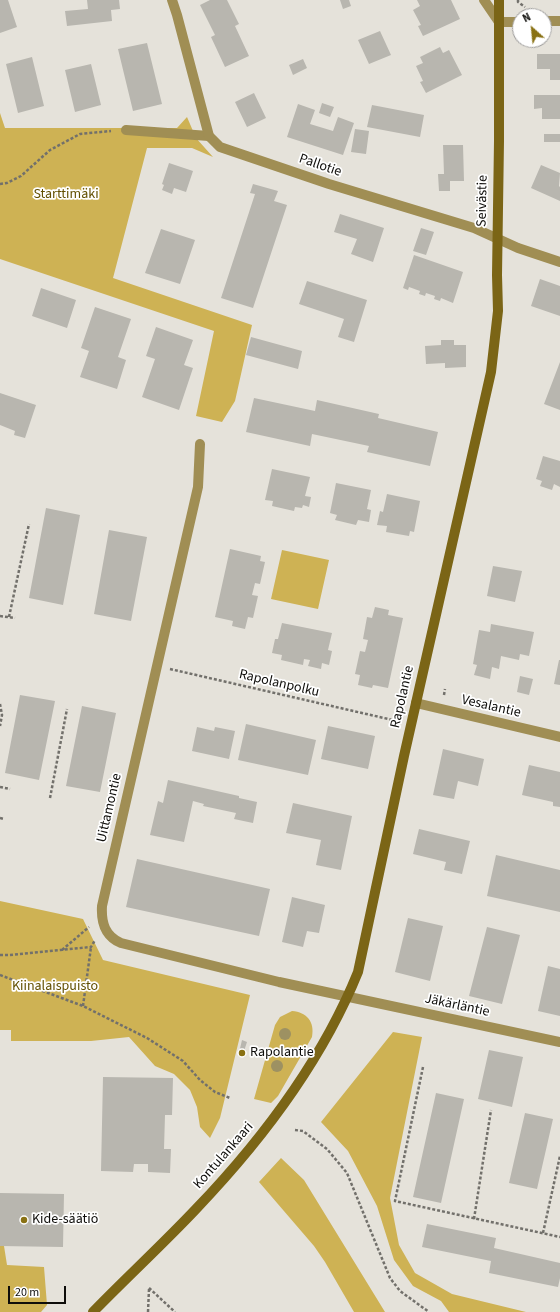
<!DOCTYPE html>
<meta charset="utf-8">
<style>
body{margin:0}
#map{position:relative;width:560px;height:1312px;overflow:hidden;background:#e5e2da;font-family:"Source Sans 3",sans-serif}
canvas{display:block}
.north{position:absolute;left:512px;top:8px;width:40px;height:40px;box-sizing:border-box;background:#fff;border:1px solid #9f9e9d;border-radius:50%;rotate:333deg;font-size:11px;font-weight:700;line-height:16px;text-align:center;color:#0e0d0a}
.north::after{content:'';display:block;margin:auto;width:14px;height:18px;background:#897113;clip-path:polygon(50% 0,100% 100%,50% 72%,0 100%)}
.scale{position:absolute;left:8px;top:1286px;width:58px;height:18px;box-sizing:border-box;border:2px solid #0e0d0a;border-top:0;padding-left:5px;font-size:12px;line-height:14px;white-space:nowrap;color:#0e0d0a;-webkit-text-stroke:3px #fff;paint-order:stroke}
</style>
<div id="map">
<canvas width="560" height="1312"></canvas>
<div class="north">N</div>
<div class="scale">20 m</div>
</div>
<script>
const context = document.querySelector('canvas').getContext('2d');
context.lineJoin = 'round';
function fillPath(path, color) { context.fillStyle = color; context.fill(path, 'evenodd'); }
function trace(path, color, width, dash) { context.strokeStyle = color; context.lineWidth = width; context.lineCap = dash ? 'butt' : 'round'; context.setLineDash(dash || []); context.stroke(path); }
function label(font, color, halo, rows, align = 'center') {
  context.font = font + ' "Source Sans 3",sans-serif'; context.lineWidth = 3.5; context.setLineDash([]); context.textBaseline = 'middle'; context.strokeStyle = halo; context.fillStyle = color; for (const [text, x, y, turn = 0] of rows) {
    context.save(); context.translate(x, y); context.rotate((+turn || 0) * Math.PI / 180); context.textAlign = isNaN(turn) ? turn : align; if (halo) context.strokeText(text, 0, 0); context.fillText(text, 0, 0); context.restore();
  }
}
fillPath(new Path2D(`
 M0,113L5,128H177L187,117L196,138L213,157L192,148H147L113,278L252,325L235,401L222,422L196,416L214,331L0,259Z
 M282,550L329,560L318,609L271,599Z
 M0,901L83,919L103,960L250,995L220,1118L210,1138L200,1127L197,1107L190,1090L174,1074L155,1066L129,1037L91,1041H11V1030H0Z
 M292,1011C307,1012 315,1022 312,1037L278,1096L271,1103L254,1099L275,1025L280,1017Z
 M393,1032L422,1037L390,1198L399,1245L415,1273L452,1294L526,1312H449L441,1301L413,1286L394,1260L377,1206L348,1151L321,1122Z
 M281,1158L304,1180L385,1312H354L325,1262L314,1246L259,1182Z
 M0,1246H4L7,1265L44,1267L47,1305L41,1312H0Z`), '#ceb254');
fillPath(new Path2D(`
 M0,0H8L17,27L0,33Z
 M87,0H119L120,9L111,10L112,21L67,26L65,11L88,9Z
 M210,0H227L239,24L235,26L249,56L225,67L211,37L215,35L200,5Z
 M340,0H349L351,6L343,9Z
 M417,0H451L460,19L423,36L418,26L421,25L413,10L420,6Z
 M380,31L391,55L369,64L358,40Z
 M147,43L162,104L133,111L118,49Z
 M440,47L443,53L449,50L462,75L426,93L420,82L423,81L416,66L423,63L420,57Z
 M537,54H560V80H550V69H537Z
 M32,57L44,106L18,113L6,64Z
 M303,59L307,68L293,75L289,65Z
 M91,64L101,105L75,112L65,70Z
 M254,93L266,118L247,127L235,102Z
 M534,95H560V119H542V108L534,109Z
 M322,103L334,107L330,117L319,113Z
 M298,104L315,110L310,124L333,131L338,117L354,123L343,155L287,137Z
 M372,105L424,115L420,137L367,127Z
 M355,129L369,131L366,154L351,152Z
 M544,134H560V142H544Z
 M443,145H463L464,181H450V191H439L438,174H444Z
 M169,163L193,171L186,192L174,188L172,194L162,190L164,185L162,184Z
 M541,165L560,173L559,186L560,187V201L531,188Z
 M253,184L278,191L274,201L287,205L253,308L221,298L255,194L250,193Z
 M340,214L384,228L373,262L351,254L357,239L334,232Z
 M421,228L434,232L426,255L413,251Z
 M161,229L195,240L180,284L145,273Z
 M414,255L463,272L453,303L441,298L440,301L434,299L435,296L426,293L425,296L419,294L420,291L409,287L408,290L403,288Z
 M540,279L560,286V316L531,306Z
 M307,281L367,300L354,342L338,337L344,319L299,304Z
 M41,288L76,300L67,328L32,316Z
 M95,307L131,319L118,357L126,360L117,389L80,377L89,351L81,348Z
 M156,327L193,340L184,365L193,368L179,410L142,397L155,359L146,356Z
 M251,337L302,351L298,369L246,355Z
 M441,340H454V345H466V367L445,368V363L426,364L425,346L441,345Z
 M560,362V410L544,404Z
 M0,393L36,405L25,438L14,435L15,431L0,425Z
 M254,398L315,411L317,400L379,414L378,418L438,432L430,466L367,452L369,446L312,434L310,446L246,432Z
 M543,456L560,461V487L554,484L552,490L540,486L542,481L536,479Z
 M272,469L310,477L305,496L311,497L309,507L303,505L302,508L295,507L294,511L272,506L273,501L265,500Z
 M336,483L371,490L367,509L371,510L369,522L358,520L356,525L335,520L337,515L330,513Z
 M387,494L420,501L414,532L410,531L409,536L386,532L387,526L377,525L380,511L383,512Z
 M46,508L80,515L63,605L29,598Z
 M109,530L147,537L131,621L94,614Z
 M230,549L261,556L260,561L265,562L260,584L255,583L252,595L258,596L253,618L248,617L245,629L232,626L233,621L215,617Z
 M493,566L522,571L515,602L487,596Z
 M375,607L389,610L388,615L403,618L388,688L373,685L372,688L358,685L360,675L355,674L360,651L365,652L368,640L363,639L367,617L372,618Z
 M282,623L332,633L328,650L332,651L329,665L322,663L321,669L308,666L310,660L304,659L303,665L281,660L282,655L272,653L275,639H278Z
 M491,624L534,632L529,656L520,654L519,660L501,656L499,669L492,667L490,679L474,675L477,665L473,664L479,630L490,632Z
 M559,660H560V685L554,684Z
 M520,676L533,679L529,695L517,692Z
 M20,695L55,701L39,780L5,773Z
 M82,706L116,713L100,792L66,786Z
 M246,724L316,740L308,775L238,760Z
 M328,726L375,736L368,769L321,759Z
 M197,727L214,731L215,727L235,731L229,759L192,751Z
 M443,749L484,759L478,786L458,781L454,799L433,795Z
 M529,765L560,772V807L553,806V802L522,795Z
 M168,780L239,796V798L257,802L253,823L234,819L236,813L203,806L204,804L193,801L184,842L150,835L158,801L163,803Z
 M293,803L352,816L341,870L316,865L321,840L286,833Z
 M419,829L470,841L462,874L444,870L446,862L413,854Z
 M496,855L560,870V912L487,896Z
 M137,859L270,889L259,936L126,907Z
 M292,897L325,905L319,933L307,931L303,947L282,942Z
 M408,918L443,926L430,981L395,972Z
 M487,927L520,935L502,1004L469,996Z
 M548,966L560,969V1016L538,1011Z
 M242,1040L247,1042L243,1054L239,1053Z
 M489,1050L523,1057L512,1107L478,1099Z
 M103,1077L173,1078L172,1115H165L164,1149H171L170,1173L148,1172V1164H134L133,1172L101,1171Z
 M436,1093L464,1099L441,1203L413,1197Z
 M525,1113L553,1119L537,1189L509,1183Z
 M0,1193L64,1194L63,1247L0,1246Z
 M427,1224L496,1238L494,1248L560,1263V1278L558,1287L489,1273L491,1261L422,1247Z`), '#b8b6af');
trace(new Path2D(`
 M518,0V2L525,7
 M0,184L7,183L21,176L50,150L80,134L111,131
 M0,616L15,618
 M9,617L29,524
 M170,669L397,721
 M444,695L445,689
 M0,704L2,715L0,726
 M0,787L10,789
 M50,798L67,709
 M0,818L4,819
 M62,950L89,927
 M0,955H10L91,947L95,940
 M0,975L83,1006L147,1038L183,1061L200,1080L215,1092L230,1098
 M83,1006L91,947
 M423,1067L395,1201L560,1237
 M295,1130L303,1131L327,1149L347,1173L390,1278L400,1291L429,1312
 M474,1219L491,1110
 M543,1233L560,1156
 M149,1288L175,1312
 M148,1312L149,1289`), '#72706b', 2.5, [3, 2]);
trace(new Path2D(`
 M126,130L209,136`), '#a08e54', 10);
trace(new Path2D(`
 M172,0L177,15L209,136L220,147L329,184L474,228L518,248L560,262
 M484,0L499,22H520
 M544,21H560
 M200,444L198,487L102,906C101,923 105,936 121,943L279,982L560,1042
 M416,703L560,737`), '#a08e54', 10);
trace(new Path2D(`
 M93,1312C127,1277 163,1244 196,1209C263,1139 322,1061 358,972L404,756L491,372L498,311L497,275L499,141V0`), '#7b6516', 10);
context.fillStyle = '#9d9162';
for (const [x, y] of [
 [285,1034],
 [277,1066]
]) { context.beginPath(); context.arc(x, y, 6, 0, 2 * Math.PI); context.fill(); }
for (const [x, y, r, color] of [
 [242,1053,4,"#897113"],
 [24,1220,4,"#897113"]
]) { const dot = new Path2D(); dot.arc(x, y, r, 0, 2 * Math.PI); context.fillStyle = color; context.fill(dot); trace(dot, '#fff', 1.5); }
label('14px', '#0e0d0a', '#fff', [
 ["Pallotie",320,166,19],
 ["Seivästie",483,201,-89],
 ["Rapolanpolku",279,684,13],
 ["Rapolantie",403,697,-77],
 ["Vesalantie",491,707,13],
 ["Uittamontie",110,808,-77],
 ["Jäkärläntie",457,1006,12],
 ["Kontulankaari",224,1156,-49]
]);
label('14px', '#624f00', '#fff', [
 ["Starttimäki",66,195],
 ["Kiinalaispuisto",55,987]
]);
label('14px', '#0e0d0a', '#fff', [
 ["Rapolantie",250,1053],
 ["Kide-säätiö",32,1220]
], 'left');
</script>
